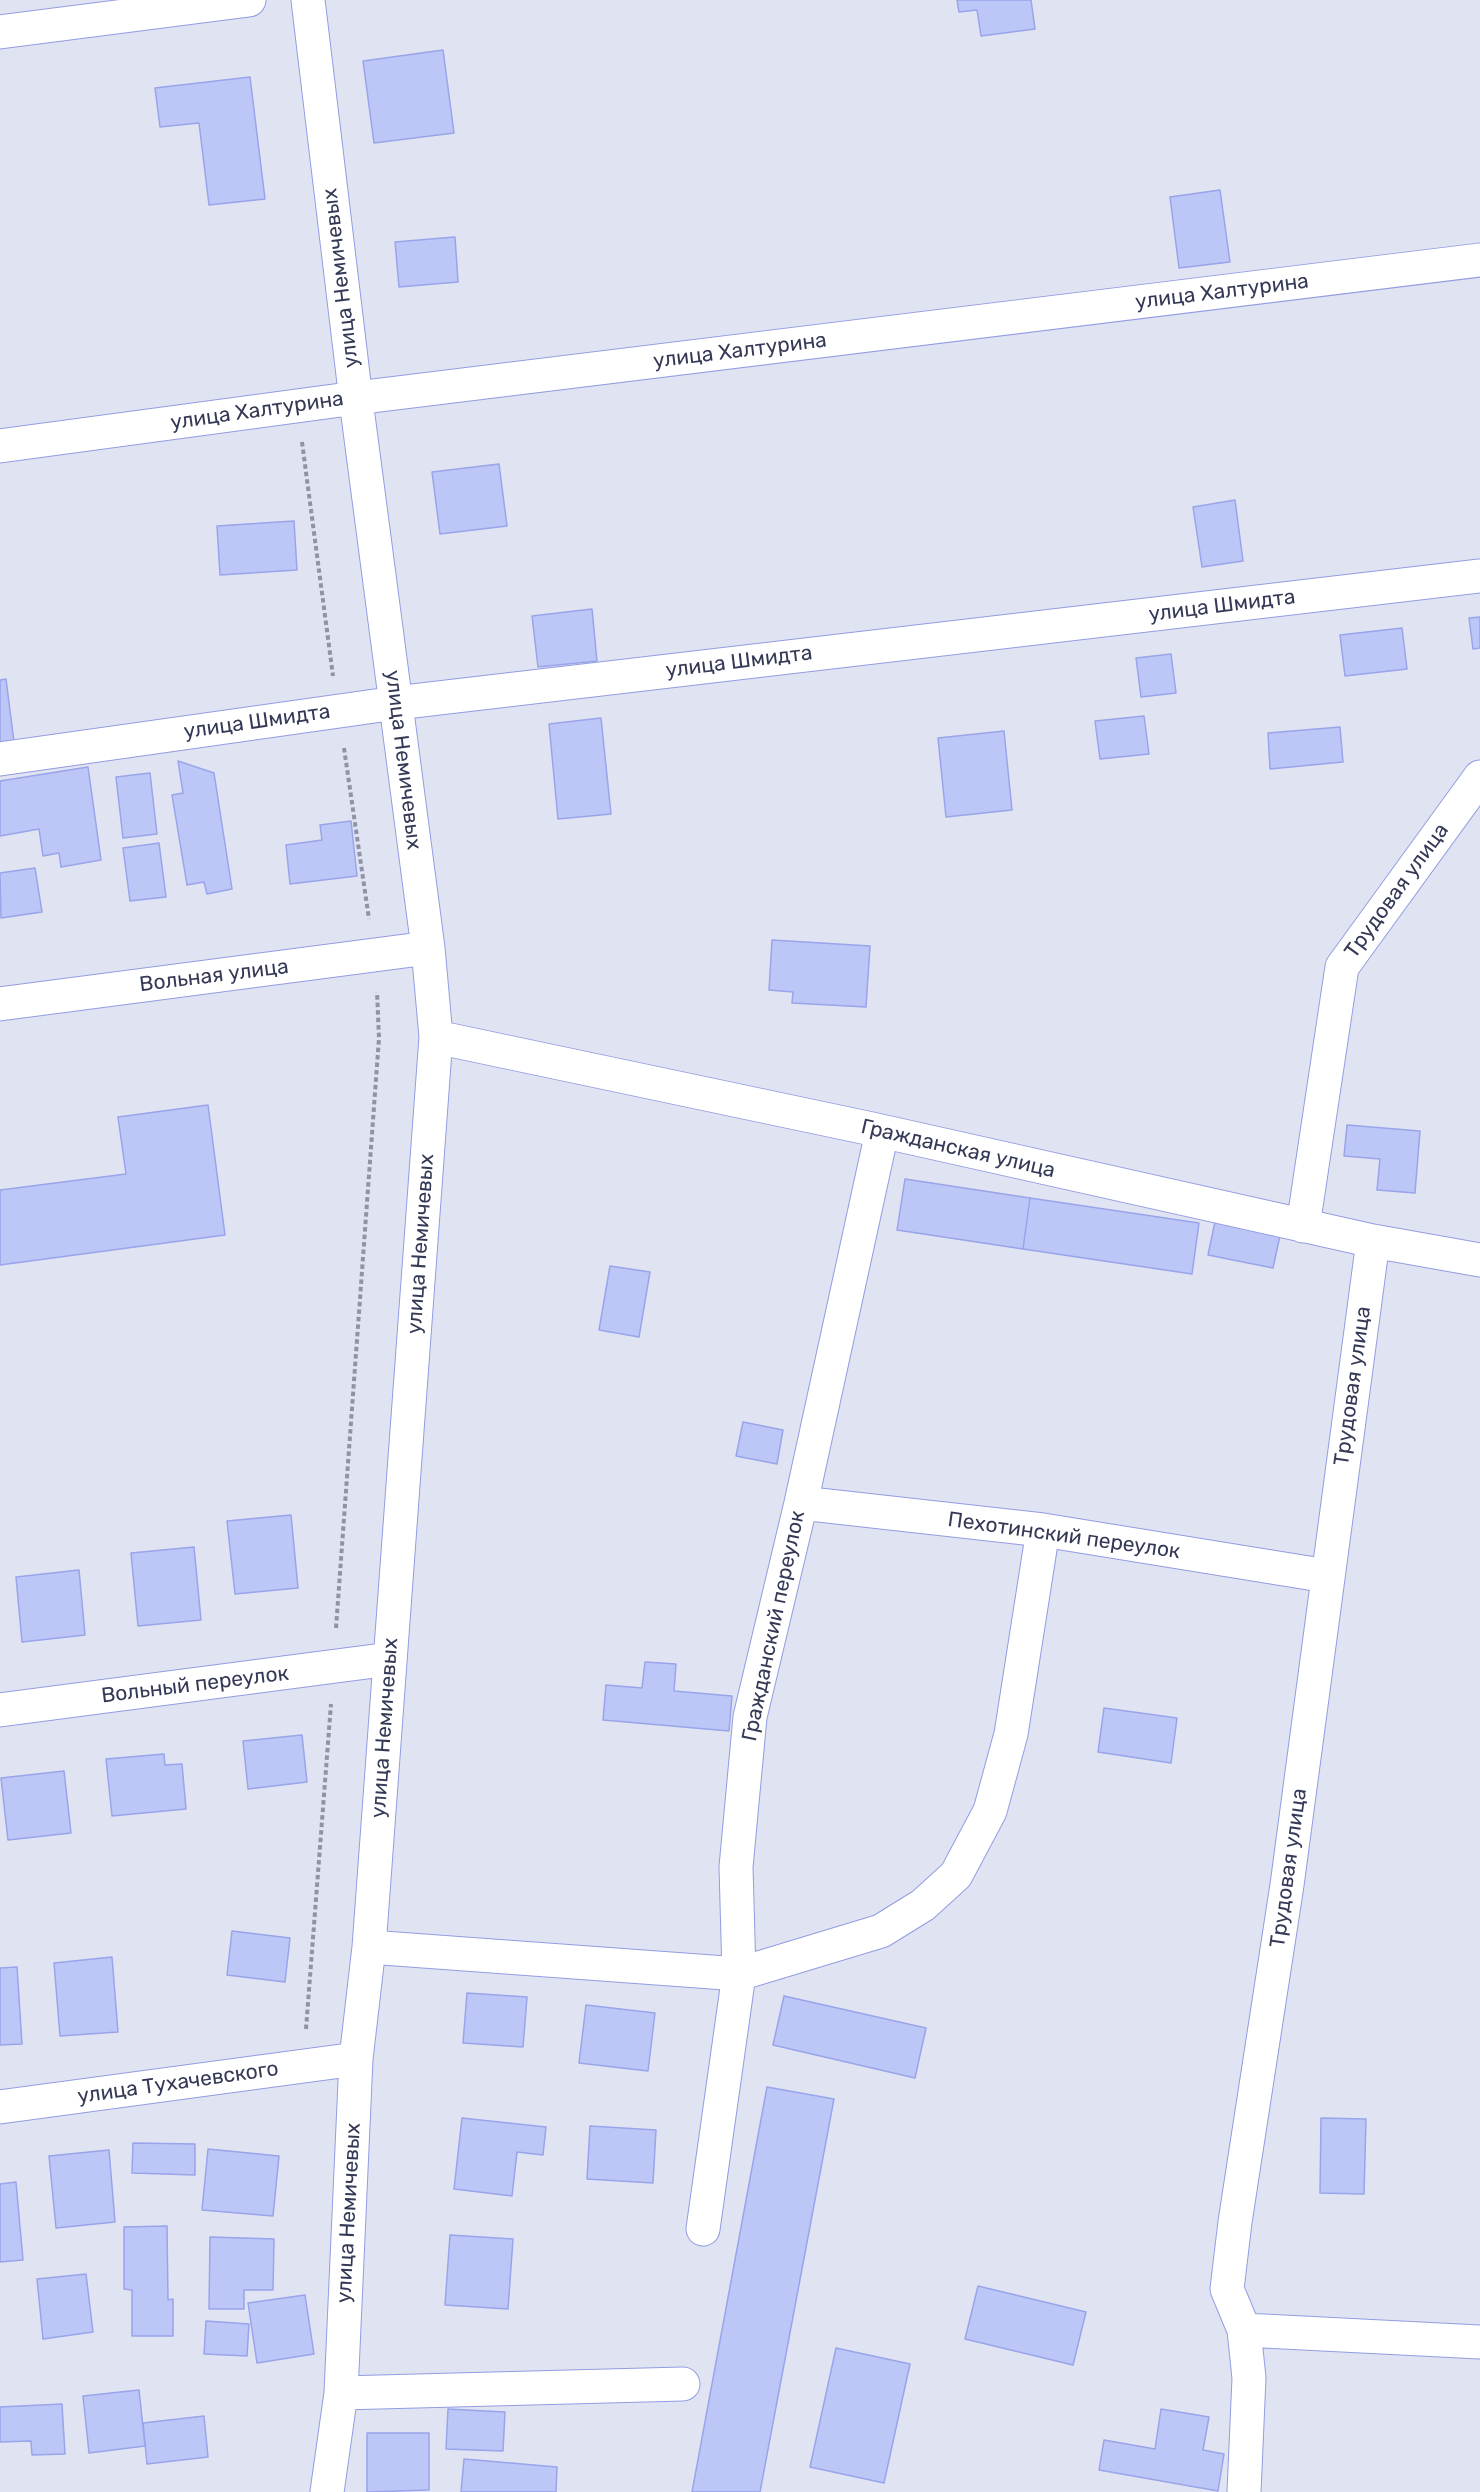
<!DOCTYPE html>
<meta charset="utf-8">
<style>
body{margin:0}
canvas{display:block;background:#e0e3f1}
</style>
<canvas width="1480" height="2492"></canvas>
<script>
const context = document.querySelector('canvas').getContext('2d');
context.lineJoin = 'round';
function fillPath(path, color) { context.fillStyle = color; context.fill(path, 'evenodd'); }
function trace(path, color, width, dash) { context.strokeStyle = color; context.lineWidth = width; context.lineCap = dash ? 'butt' : 'round'; context.setLineDash(dash || []); context.stroke(path); }
function label(font, color, halo, rows, align = 'center') {
  context.font = font + ' Rubik,sans-serif'; context.lineWidth = 4.5; context.setLineDash([]); context.textBaseline = 'middle'; context.strokeStyle = halo; context.fillStyle = color; for (const [text, x, y, turn = 0] of rows) {
    context.save(); context.translate(x, y); context.rotate((+turn || 0) * Math.PI / 180); context.textAlign = isNaN(turn) ? turn : align; if (halo) context.strokeText(text, 0, 0); context.fillText(text, 0, 0); context.restore();
  }
}
const building = new Path2D(`
 M957,0H1031L1035,29L981,36L977,10L959,12Z
 M443,50L454,133L374,143L363,61Z
 M250,77L265,199L209,205L199,123L160,127L155,88Z
 M1220,190L1230,262L1179,268L1170,197Z
 M455,237L458,282L399,287L395,242Z
 M499,464L507,526L440,534L432,472Z
 M1235,500L1243,561L1202,567L1193,507Z
 M294,521L297,570L220,575L217,526Z
 M592,609L597,661L538,667L532,616Z
 M1480,617V648L1473,649L1469,618Z
 M1402,628L1407,669L1345,676L1340,635Z
 M1171,654L1176,693L1141,697L1136,658Z
 M6,679L14,742L0,744V680Z
 M1144,716L1149,754L1100,759L1095,721Z
 M601,718L611,814L558,819L549,724Z
 M1340,727L1343,762L1270,769L1268,733Z
 M1004,731L1012,810L946,817L938,738Z
 M178,761L214,773L232,889L207,894L204,882L187,885L172,795L183,793Z
 M88,767L101,860L61,867L59,853L43,856L39,829L0,836V781Z
 M150,773L157,834L123,838L116,777Z
 M351,821L357,876L290,884L286,845L322,840L320,825Z
 M159,843L166,897L130,901L123,848Z
 M35,868L42,912L1,918L0,873Z
 M772,940L870,946L866,1007L792,1003L793,992L769,990Z
 M208,1105L225,1235L0,1265V1190L126,1174L118,1117Z
 M1347,1125L1420,1131L1415,1193L1377,1190L1380,1159L1344,1156Z
 M905,1179L1030,1198L1023,1249L897,1230Z
 M1030,1198L1199,1223L1192,1274L1023,1249Z
 M1216,1217L1281,1231L1273,1268L1208,1255Z
 M610,1266L650,1272L639,1337L599,1330Z
 M743,1422L783,1430L777,1464L736,1456Z
 M291,1515L298,1588L235,1594L227,1521Z
 M194,1547L201,1620L138,1626L131,1553Z
 M79,1570L85,1635L22,1642L16,1577Z
 M645,1662L676,1664L674,1691L732,1696L729,1731L603,1720L606,1685L642,1688Z
 M1104,1708L1177,1718L1171,1763L1098,1752Z
 M302,1735L307,1782L248,1789L243,1741Z
 M164,1754L165,1765L182,1764L186,1809L112,1816L106,1759Z
 M64,1771L71,1833L8,1840L1,1778Z
 M232,1931L290,1938L285,1982L227,1975Z
 M112,1957L118,2032L60,2036L54,1963Z
 M17,1967L22,2044L0,2045V1968Z
 M467,1993L527,1997L523,2047L463,2043Z
 M784,1996L926,2028L915,2078L773,2045Z
 M586,2005L655,2013L648,2071L579,2063Z
 M767,2087L834,2099L760,2492H692Z
 M462,2118L546,2127L543,2155L517,2152L512,2196L454,2189Z
 M1321,2118L1366,2119L1364,2194L1320,2193Z
 M590,2126L656,2130L653,2183L587,2179Z
 M133,2143L195,2144V2175L132,2173Z
 M208,2149L279,2156L273,2216L202,2210Z
 M109,2150L115,2222L56,2228L49,2156Z
 M16,2182L23,2260L0,2262V2184Z
 M167,2226L168,2300L173,2299V2336H132V2290L124,2289V2227Z
 M450,2235L513,2239L508,2309L445,2305Z
 M210,2237L274,2239L273,2290H244V2309H209Z
 M86,2274L93,2332L43,2339L37,2279Z
 M978,2286L1086,2312L1073,2365L965,2339Z
 M305,2295L314,2354L257,2363L248,2303Z
 M206,2321L249,2324L247,2356L204,2354Z
 M836,2348L910,2364L884,2483L810,2467Z
 M139,2390L145,2446L89,2453L83,2396Z
 M62,2404L65,2454L32,2455L31,2441L0,2442V2407Z
 M448,2409L505,2412L503,2451L446,2449Z
 M1161,2409L1209,2417L1203,2450L1224,2454L1218,2491L1099,2470L1104,2440L1155,2449Z
 M204,2416L208,2457L147,2464L143,2423Z
 M367,2433H429V2490L367,2492Z
 M464,2459L557,2467L556,2492H461Z`);
fillPath(building, '#bdc7f7');
trace(building, '#99a4ea', 1.5);
const minor = new Path2D(`
 M308,0L357,408L428,948L436,1037L369,1947L356,2059L341,2393L327,2492
 M0,32L249,0
 M0,446L356,398L1480,260
 M0,759L396,703L1480,576
 M0,1004L428,948
 M436,1037L872,1129L1373,1241L1480,1260
 M1303,1226L1342,967L1480,777
 M801,1503L1043,1530L1327,1576
 M0,1710L390,1659
 M369,1947L739,1974L736,1867L750,1717L801,1503L882,1132
 M0,2107L356,2059
 M703,2229L739,1974L881,1931L923,1905L956,1875L990,1811L1011,1734L1043,1530
 M1244,2330L1480,2342
 M341,2393L683,2384
 M1244,2492L1249,2378L1244,2330L1227,2289L1235,2222L1287,1885L1373,1241`);
trace(minor, '#929de2', 35);
trace(new Path2D(`
 M302,442L333,676
 M344,748L369,919
 M336,1628L379,1038L377,992
 M306,2029L331,1704`), '#8f93a8', 4, [4.5, 3]);
trace(minor, '#fff', 33);
label('21px', '#343956', '#fff', [
 ["улица Немичевых",341,278,-97],
 ["улица Халтурина",1222,292,-7],
 ["улица Халтурина",740,351,-7],
 ["улица Халтурина",257,411,-8],
 ["улица Шмидта",1222,606,-7],
 ["улица Шмидта",739,662,-7],
 ["улица Шмидта",257,722,-8],
 ["улица Немичевых",403,760,83],
 ["Трудовая улица",1397,891,-54],
 ["Вольная улица",214,976,-7],
 ["Гражданская улица",958,1149,13],
 ["улица Немичевых",421,1244,-86],
 ["Трудовая улица",1353,1386,-82],
 ["Пехотинский переулок",1064,1536,8],
 ["Гражданский переулок",774,1626,-78],
 ["Вольный переулок",195,1685,-7],
 ["улица Немичевых",385,1728,-86],
 ["Трудовая улица",1289,1868,-82],
 ["улица Тухачевского",178,2083,-8],
 ["улица Немичевых",349,2213,-87]
]);
</script>
